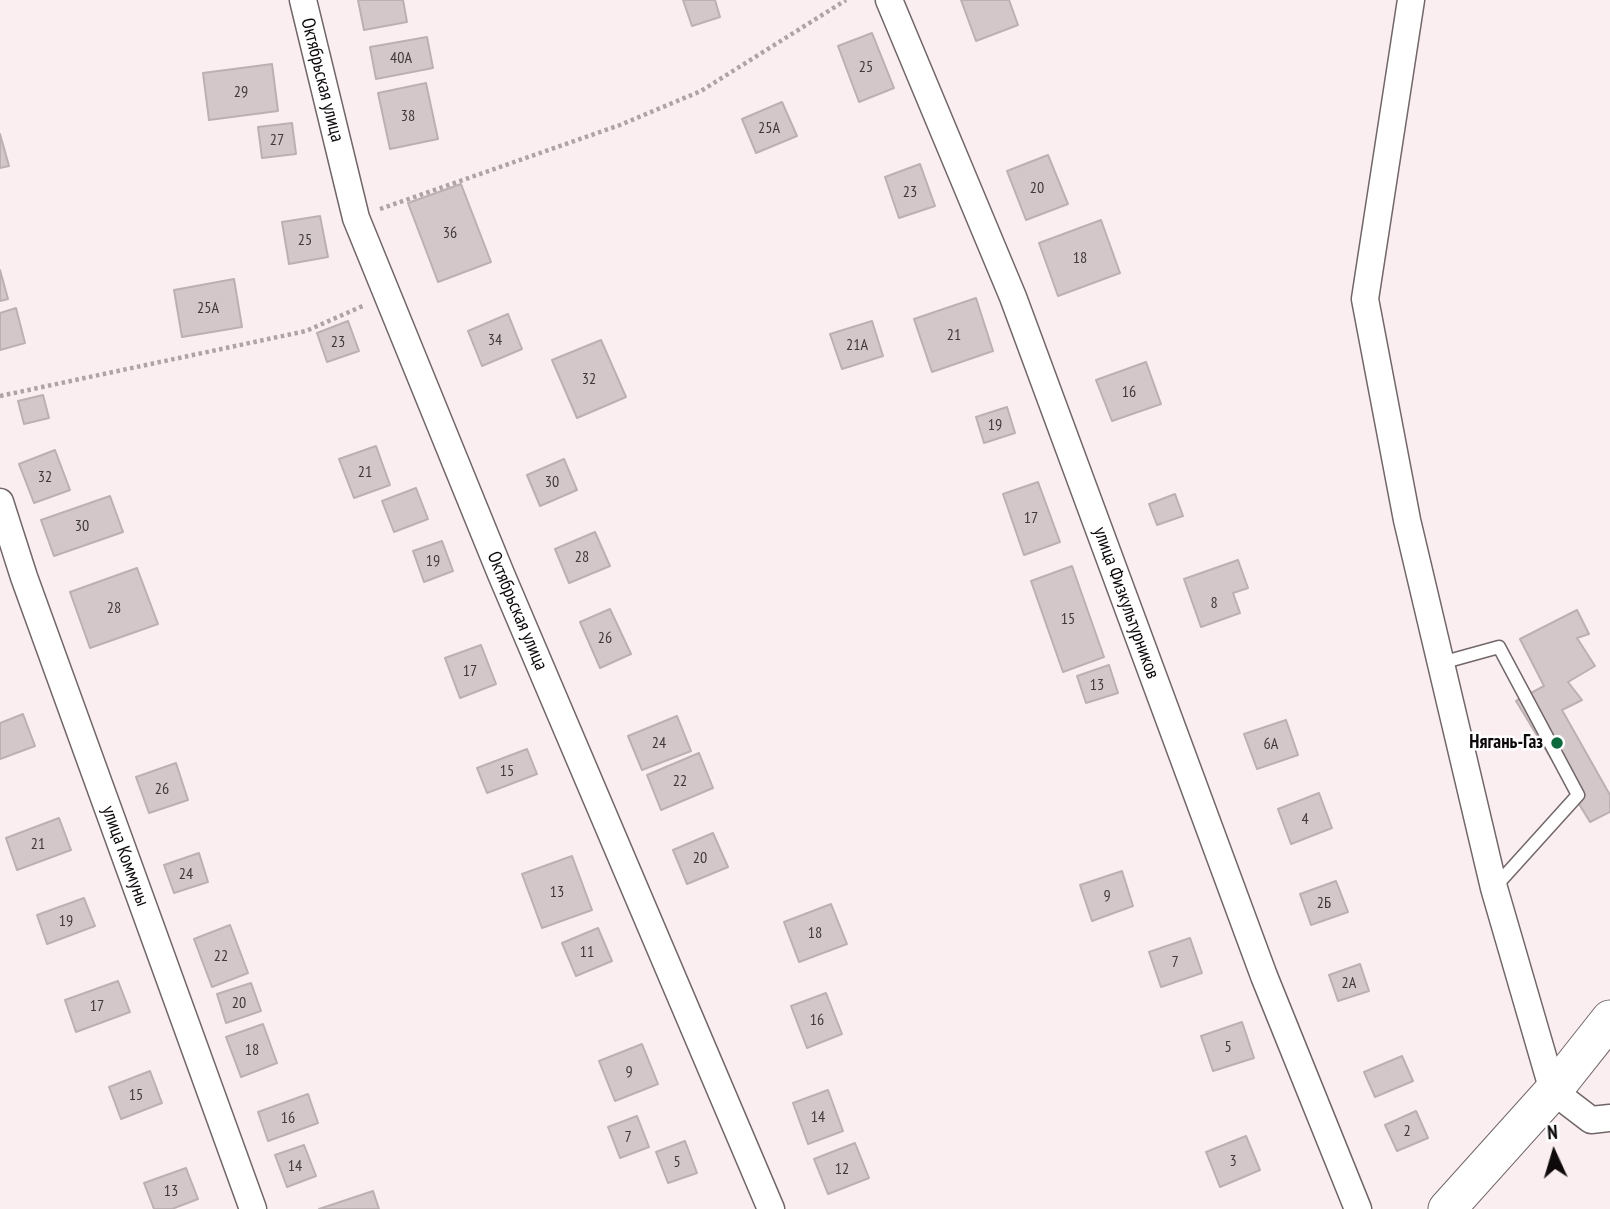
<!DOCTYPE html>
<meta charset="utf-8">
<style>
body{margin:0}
#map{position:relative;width:1610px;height:1209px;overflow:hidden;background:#fbeef0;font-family:"PT Sans Narrow",sans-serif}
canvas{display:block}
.north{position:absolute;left:1519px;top:1118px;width:70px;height:70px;-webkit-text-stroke:5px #fff;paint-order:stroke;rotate:356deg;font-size:19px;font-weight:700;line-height:28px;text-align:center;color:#0e0a0b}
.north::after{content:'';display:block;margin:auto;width:24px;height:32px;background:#0e0a0b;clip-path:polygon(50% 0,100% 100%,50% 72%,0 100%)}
</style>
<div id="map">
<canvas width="1610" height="1209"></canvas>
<div class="north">N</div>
</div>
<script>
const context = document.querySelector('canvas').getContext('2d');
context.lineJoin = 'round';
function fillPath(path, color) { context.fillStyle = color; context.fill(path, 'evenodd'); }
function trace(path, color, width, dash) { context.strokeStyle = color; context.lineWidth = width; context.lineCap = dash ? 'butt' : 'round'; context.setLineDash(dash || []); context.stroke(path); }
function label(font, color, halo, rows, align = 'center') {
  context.font = font + ' "PT Sans Narrow",sans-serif'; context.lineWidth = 5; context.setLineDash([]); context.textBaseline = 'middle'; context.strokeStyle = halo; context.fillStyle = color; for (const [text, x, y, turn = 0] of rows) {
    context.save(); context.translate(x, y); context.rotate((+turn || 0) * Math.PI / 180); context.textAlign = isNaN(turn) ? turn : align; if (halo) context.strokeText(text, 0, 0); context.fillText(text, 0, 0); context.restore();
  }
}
const building = new Path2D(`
 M358,0H403L407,22L364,30Z
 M683,0H715L720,17L692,26Z
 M961,0H1009L1018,25L976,41Z
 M872,33L894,88L859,102L838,46Z
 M427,37L433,68L376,79L370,47Z
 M272,64L278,111L209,120L203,73Z
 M426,83L438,139L390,149L378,93Z
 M782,102L797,136L756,153L742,119Z
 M292,123L296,154L262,158L258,127Z
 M0,134L9,166L0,168Z
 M1048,155L1068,204L1026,220L1007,171Z
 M920,164L935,206L899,218L885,177Z
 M461,184L491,262L438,282L408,203Z
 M320,216L328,257L289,264L282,222Z
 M1101,220L1120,273L1058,296L1039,243Z
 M0,270L8,299L0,301Z
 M234,279L242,327L182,337L174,290Z
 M976,298L993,351L932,372L914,319Z
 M16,308L25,343L0,350V313Z
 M508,314L522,349L482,366L468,331Z
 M348,321L359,351L327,362L317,333Z
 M872,321L883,356L842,369L830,334Z
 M601,340L626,397L577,418L552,360Z
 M1146,362L1161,404L1112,421L1096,380Z
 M43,395L49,418L24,424L18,401Z
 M1007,407L1015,433L984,443L976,417Z
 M376,446L390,485L354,498L339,459Z
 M55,450L70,490L34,503L19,464Z
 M564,459L577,490L540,506L527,475Z
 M1038,482L1060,542L1024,555L1003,494Z
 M416,488L428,519L394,532L382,501Z
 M1175,494L1183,516L1157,525L1149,504Z
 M110,496L123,532L54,556L41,520Z
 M595,532L610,566L569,583L555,549Z
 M442,541L453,571L424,582L413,551Z
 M1238,560L1248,588L1233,593L1240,613L1201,627L1184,579Z
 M1072,566L1104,657L1063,672L1031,581Z
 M137,568L158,624L90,648L70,592Z
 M610,609L631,654L600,668L580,622Z
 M1577,610L1589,634L1577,638L1595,666L1568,682L1582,700L1562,710L1610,795V812L1590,822L1516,701L1544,686L1520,639Z
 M481,645L496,684L460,698L445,658Z
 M1109,665L1118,693L1086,703L1077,676Z
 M23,714L35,746L0,759V723Z
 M677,716L691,751L642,770L628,736Z
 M1286,720L1298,755L1257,769L1244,734Z
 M527,749L537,774L487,793L477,768Z
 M699,753L713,788L661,810L647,775Z
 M176,763L188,800L149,813L136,777Z
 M1319,793L1332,828L1291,844L1278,809Z
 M59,818L71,850L17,870L6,838Z
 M713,833L728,867L687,884L673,850Z
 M199,853L208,882L174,893L164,865Z
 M572,856L592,910L542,928L522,874Z
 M1122,871L1133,906L1092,921L1080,885Z
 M1336,881L1348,912L1311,925L1300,894Z
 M84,898L95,926L47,944L37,915Z
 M831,904L847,944L799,962L784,922Z
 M230,925L248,973L212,987L194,939Z
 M598,928L612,961L576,976L562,943Z
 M1190,938L1202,973L1161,987L1149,952Z
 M1360,964L1369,991L1338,1001L1329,975Z
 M118,981L130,1012L76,1032L65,1000Z
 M251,983L261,1011L226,1023L217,994Z
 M826,993L842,1034L807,1048L791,1006Z
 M1242,1022L1254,1058L1213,1071L1201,1036Z
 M263,1024L277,1063L241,1077L226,1037Z
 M642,1044L658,1084L615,1101L599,1061Z
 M1402,1056L1413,1081L1375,1097L1364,1072Z
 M150,1071L162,1103L121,1119L109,1087Z
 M828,1090L843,1131L808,1144L793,1103Z
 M308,1094L318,1123L268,1141L258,1112Z
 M1416,1111L1428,1138L1397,1151L1385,1125Z
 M637,1116L649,1147L620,1158L608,1127Z
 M1246,1136L1260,1170L1220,1187L1206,1152Z
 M685,1141L697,1173L668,1183L656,1152Z
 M855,1143L869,1178L828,1194L814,1159Z
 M304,1145L316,1176L287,1187L275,1155Z
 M186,1168L198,1199L172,1209H154L144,1183Z
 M373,1191L379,1209H319Z`);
fillPath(building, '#d4c7ca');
trace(building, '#bdb0b2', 2);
const lane = new Path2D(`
 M1441,663L1499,647L1578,795L1494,888`);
const street = new Path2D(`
 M303,0L356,218L501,574L771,1209
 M889,0L1013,297L1264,976L1358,1209
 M1411,0L1365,299L1407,520L1494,888L1553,1091L1591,1120L1610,1118
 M0,502L24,577L253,1209`);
const secondary = new Path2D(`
 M1447,1209L1553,1091L1610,1019`);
trace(lane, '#716668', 15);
trace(street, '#716668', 29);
trace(secondary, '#716668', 39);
trace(new Path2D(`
 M380,209L620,125L701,91L846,0
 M0,396L306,331L365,305`), '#aea4a6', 4.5, [3.5, 3.5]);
trace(lane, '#fff', 12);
trace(street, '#fff', 26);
trace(secondary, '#fff', 37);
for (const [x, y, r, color] of [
 [1557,743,7,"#0d693d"]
]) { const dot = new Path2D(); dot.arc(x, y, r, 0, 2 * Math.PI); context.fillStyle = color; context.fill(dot); trace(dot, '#fff', 2.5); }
label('16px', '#40393b', null, [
 ["40А",401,58],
 ["25",866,67],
 ["29",241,92],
 ["38",408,116],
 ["25А",769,128],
 ["27",277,140],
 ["20",1037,188],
 ["23",910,192],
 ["36",450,233],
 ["25",305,240],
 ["18",1080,258],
 ["25А",208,308],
 ["21",954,335],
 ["34",495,340],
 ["23",338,342],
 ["21А",857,345],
 ["32",589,379],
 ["16",1129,392],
 ["19",995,425],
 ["21",365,472],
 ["32",45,477],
 ["30",552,482],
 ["17",1031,518],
 ["30",82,526],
 ["28",582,557],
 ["19",433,561],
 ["8",1214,603],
 ["28",114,608],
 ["15",1068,619],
 ["26",605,638],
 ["17",470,671],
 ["13",1097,685],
 ["24",659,743],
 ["6А",1271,744],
 ["15",507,771],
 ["22",680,781],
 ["26",162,789],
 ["4",1305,819],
 ["21",38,844],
 ["20",700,858],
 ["24",186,874],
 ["13",557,892],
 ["9",1107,896],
 ["2Б",1324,903],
 ["19",66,921],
 ["18",815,933],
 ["11",587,952],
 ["22",221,956],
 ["7",1175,962],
 ["2А",1349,983],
 ["20",239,1003],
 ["17",97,1006],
 ["16",817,1020],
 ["5",1228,1047],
 ["18",252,1050],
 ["9",629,1072],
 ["15",136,1095],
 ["14",818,1117],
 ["16",288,1118],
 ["2",1407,1131],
 ["7",628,1137],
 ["3",1233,1161],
 ["5",677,1162],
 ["14",295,1166],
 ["12",842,1169],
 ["13",171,1191]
]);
label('19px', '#0e0a0b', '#fff', [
 ["Октябрьская улица",322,80,76],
 ["улица Физкультурников",1126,603,70],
 ["Октябрьская улица",517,611,67],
 ["улица Коммуны",125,856,70]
]);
label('bold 19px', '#0e0a0b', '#fff', [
 ["Нягань-Газ",1543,743]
], 'right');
</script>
